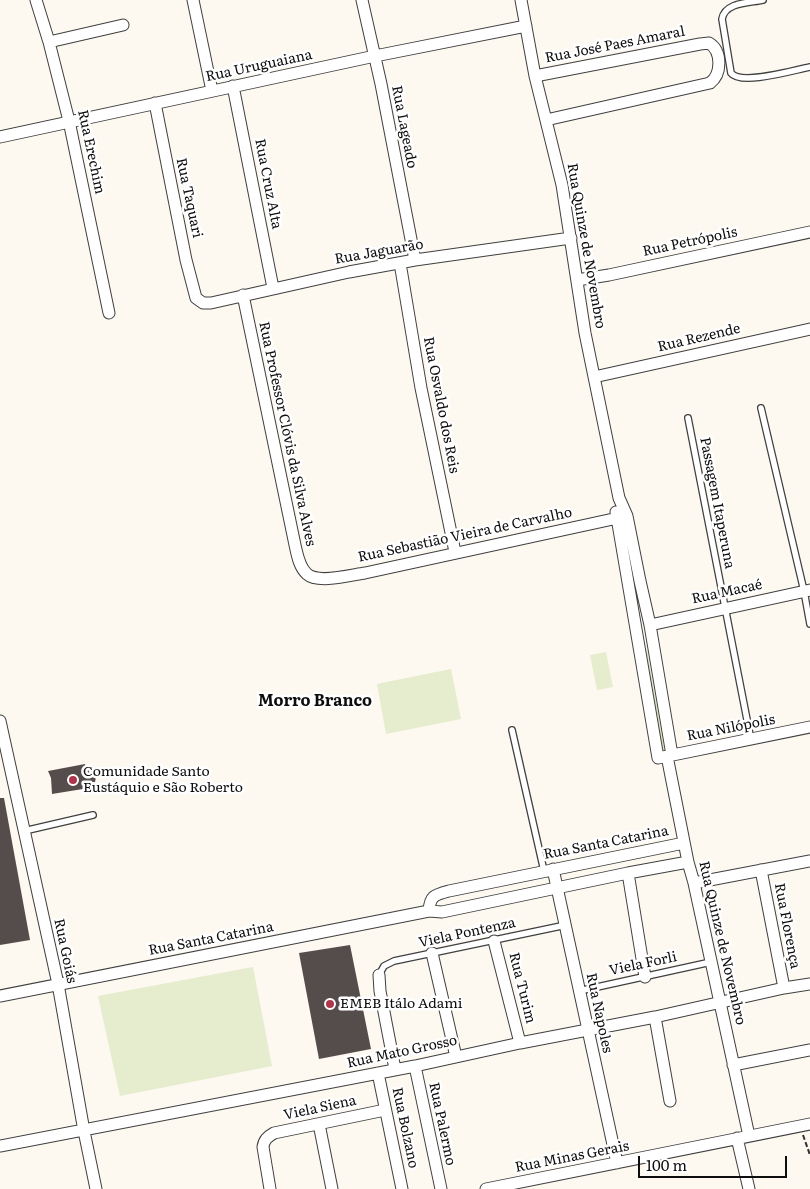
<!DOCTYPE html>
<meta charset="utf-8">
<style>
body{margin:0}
#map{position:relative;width:810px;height:1189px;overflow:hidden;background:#fdf8f0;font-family:Literata,serif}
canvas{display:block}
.scale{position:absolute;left:638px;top:1156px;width:149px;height:22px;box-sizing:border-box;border:2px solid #0d0d0d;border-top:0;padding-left:6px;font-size:15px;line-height:18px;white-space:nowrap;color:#0d0d0d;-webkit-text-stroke:4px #fff;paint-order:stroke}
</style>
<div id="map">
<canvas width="810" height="1189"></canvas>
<div class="scale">100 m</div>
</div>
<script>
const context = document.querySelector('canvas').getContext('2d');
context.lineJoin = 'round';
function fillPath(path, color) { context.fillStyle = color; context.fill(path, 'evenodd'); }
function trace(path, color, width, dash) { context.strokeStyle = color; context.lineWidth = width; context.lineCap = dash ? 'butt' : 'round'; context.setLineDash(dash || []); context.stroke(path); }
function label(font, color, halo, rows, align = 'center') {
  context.font = font + ' Literata,serif'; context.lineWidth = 5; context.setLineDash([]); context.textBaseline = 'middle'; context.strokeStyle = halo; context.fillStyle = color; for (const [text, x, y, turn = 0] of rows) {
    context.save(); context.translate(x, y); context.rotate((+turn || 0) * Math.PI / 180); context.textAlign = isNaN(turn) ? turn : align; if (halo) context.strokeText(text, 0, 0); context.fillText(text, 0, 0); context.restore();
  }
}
fillPath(new Path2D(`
 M643,650H647L665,752L661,751Z`), '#d7e4bd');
fillPath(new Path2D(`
 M606,652L613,687L597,690L590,655Z
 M451,669L461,719L386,734L377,684Z
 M253,967L272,1066L120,1096L98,996Z`), '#e6ecce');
fillPath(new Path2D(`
 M85,764L86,767L91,766L97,772L95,782H89V788L52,794L51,778L48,771Z
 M0,798H4L30,940L0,945Z
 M350,945L371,1049L319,1059L299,953Z`), '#554d4b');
const lane = new Path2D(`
 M763,0C749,3 725,2 722,19L731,73C741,86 794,70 810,67
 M761,408L804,591L810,624
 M688,418L751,740
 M512,730L544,871
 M24,831L93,815
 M379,975L384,966L394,961L566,925
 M579,991L711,962`);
const street = new Path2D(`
 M36,0L49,42L69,121L109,313
 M193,0L212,91
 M362,0L381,84L415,260
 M521,0L535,76L562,185L585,333L619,498L627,516L640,581L650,625L672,755
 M49,42L123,25
 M535,76L700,44L709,43C722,51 722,74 710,83L546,120
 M233,86L273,288
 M155,103L186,260L196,298L203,303H211L349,272L415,260L571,238
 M0,137L375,56L526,26
 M400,263L421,388L455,552
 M577,280L609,275L810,232
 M243,295L295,545C297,554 299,567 307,574C318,584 351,575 365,573L627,516
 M594,377L810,329
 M616,512L658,758L810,727
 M650,625L810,590
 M0,721L58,984L84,1131L96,1189
 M667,756L688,862L694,883L749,1136
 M553,869L617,1163
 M761,870L784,988
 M628,873L645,977
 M694,883L810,861
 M429,911C430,896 434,895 449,891L684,843
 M494,941L520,1043
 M432,953L456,1057
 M379,975L380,991L395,1069
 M0,996L429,911L442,912L628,873L688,862
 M655,1017L670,1101
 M733,1065L810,1050
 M415,1066L441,1189
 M378,1073L402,1189
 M319,1124L332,1189
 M737,1138L749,1189
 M0,1146L415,1066L520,1043L655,1017L784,988L810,984
 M270,1189L263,1147C264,1140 267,1137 274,1133L385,1110
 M486,1189L810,1124`);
trace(lane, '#404040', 8);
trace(street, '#404040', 13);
trace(new Path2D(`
 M803,1135L810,1155`), '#2f2f2f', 2, [5, 2.5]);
trace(lane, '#fff', 5.5);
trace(street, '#fff', 11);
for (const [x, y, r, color] of [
 [73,780,5,"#ad364d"],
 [330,1004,5,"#ad364d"]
]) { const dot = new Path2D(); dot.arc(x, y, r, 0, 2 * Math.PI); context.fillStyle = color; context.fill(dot); trace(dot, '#fff', 2); }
label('14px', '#0d0d0d', '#fff', [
 ["Rua José Paes Amaral",615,45,-11],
 ["Rua Uruguaiana",259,66,-12],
 ["Rua Lageado",404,127,79],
 ["Rua Erechim",91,152,78],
 ["Rua Cruz Alta",268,184,79],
 ["Rua Taquari",189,198,78],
 ["Rua Petrópolis",690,242,-12],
 ["Rua Quinze de Novembro",586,246,80],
 ["Rua Jaguarão",379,252,-10],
 ["Rua Rezende",699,338,-13],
 ["Rua Osvaldo dos Reis",441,405,79],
 ["Rua Professor Clóvis da Silva Alves",287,434,78],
 ["Passagem Itaperuna",717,503,79],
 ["Rua Sebastião Vieira de Carvalho",465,535,-12],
 ["Rua Macaé",727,592,-12],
 ["Rua Nilópolis",731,728,-11],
 ["Rua Santa Catarina",606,843,-11],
 ["Rua Florença",787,926,79],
 ["Viela Pontenza",467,933,-12],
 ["Rua Santa Catarina",211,939,-11],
 ["Rua Quinze de Novembro",722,943,77],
 ["Rua Goiás",65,951,78],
 ["Viela Forli",643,964,-12],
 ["Rua Turim",522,988,76],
 ["Rua Napoles",599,1013,78],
 ["Rua Mato Grosso",402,1052,-12],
 ["Viela Siena",320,1108,-12],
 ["Rua Palermo",442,1124,78],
 ["Rua Bolzano",405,1128,78],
 ["Rua Minas Gerais",572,1157,-11]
]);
label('14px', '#0d0d0d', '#fff', [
 ["Comunidade Santo",83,772],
 ["Eustáquio e São Roberto",83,788],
 ["EMEB Itálo Adami",340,1004]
], 'left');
label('bold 16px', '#0d0d0d', '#fff', [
 ["Morro Branco",315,701]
]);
</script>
